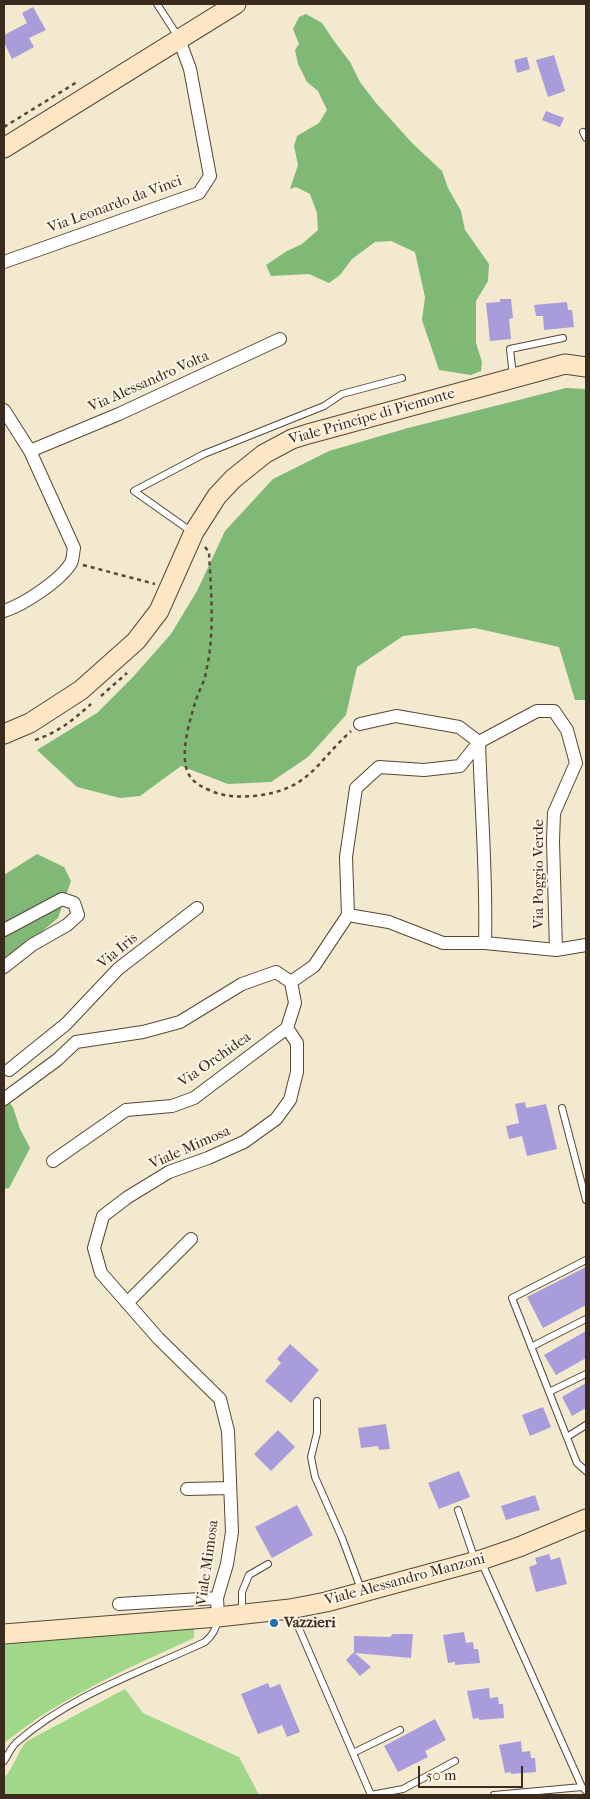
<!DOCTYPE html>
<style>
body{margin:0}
#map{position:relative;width:590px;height:1799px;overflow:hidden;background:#f2e9ce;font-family:"IM FELL French Canon",serif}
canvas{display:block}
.frame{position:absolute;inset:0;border:5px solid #3b2a1e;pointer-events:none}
.scale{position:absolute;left:418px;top:1766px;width:105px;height:22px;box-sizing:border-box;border:2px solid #3b2a1e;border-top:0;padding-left:6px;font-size:15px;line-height:18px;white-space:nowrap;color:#3b2a1e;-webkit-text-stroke:4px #fcf5e5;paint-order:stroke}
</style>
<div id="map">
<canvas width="590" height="1799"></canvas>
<div class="frame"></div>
<div class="scale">50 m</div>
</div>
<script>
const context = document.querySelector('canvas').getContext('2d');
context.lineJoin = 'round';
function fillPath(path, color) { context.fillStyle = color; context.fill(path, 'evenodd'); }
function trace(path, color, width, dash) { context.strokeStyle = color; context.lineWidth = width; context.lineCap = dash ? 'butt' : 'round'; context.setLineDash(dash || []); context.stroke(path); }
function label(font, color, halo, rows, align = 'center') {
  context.font = font + ' "IM FELL French Canon",serif'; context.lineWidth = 4; context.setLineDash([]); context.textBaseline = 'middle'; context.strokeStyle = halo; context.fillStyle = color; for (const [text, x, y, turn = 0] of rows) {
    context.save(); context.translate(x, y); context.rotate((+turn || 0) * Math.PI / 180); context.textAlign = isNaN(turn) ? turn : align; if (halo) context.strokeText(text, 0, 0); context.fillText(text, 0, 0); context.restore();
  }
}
fillPath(new Path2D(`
 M194,1627V1638C141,1662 87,1686 38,1718C26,1726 15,1735 4,1743V1640Z
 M125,1689L143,1713L239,1757L259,1795H4V1778C14,1768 17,1752 27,1741Z`), '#a0d789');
fillPath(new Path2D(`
 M306,14L322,23L334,41L350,62L360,82L376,103L413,144L442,171L448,188L461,211L465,230L489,264L488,281L476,301V343L482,362L481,371L471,375L439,370L422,320L425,297L415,252L391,241L375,242L352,259L340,275L329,283L309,274L271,276L266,265L287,251L302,244L318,230L317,213L310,194L296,187L290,189L298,165L294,146L297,136L319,123L327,110L318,91L307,82L298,64L295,50L299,44L293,29L299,17Z
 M566,388L586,389V700H575L559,647L475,628L403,636L357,667L346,715L308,757L271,782L228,784L181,766L140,796L120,798L77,787L37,750L97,713L133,677L171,634L197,591L225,531L273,479L329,451L408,428Z
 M37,854L64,867L71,881L58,918L40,933L4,958V875Z
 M4,1096L13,1107L20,1129L30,1148L9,1188L4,1189Z`), '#80b875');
fillPath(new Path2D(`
 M33,7L46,30L29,38L34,47L12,59L4,42V35L27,23L22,13Z
 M554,55L565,91L548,97L536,60Z
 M527,57L530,69L517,73L514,60Z
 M546,111L564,118L560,127L542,120Z
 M500,299H511L513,318L509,319L511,339L490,341L486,303L500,302Z
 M567,302L568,310H572L574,327L544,330L543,316H536L534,305Z
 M525,1102L526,1108L546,1104L557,1149L527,1156L522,1136L509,1139L506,1126L519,1123L515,1104Z
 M586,1267V1305L543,1328L527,1297Z
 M586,1331V1358L556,1375L544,1355Z
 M290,1344L319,1370L291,1403L265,1381L281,1363L277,1359Z
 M586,1383V1408L572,1416L562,1397Z
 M543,1407L551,1427L530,1436L522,1415Z
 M386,1424L390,1449L379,1450L378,1446L361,1448L358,1428Z
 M278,1430L295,1447L271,1471L254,1454Z
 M459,1471L470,1497L439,1509L428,1483Z
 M535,1495L540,1510L506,1520L501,1506Z
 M297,1505L313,1535L272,1558L255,1527Z
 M549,1554L551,1560L560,1557L567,1584L536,1592L529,1567L537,1564L535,1558Z
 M464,1632L466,1643L473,1642L474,1649H478L480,1663L455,1665V1662L448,1663L443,1635Z
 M393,1634H413L411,1658L355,1653L371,1667L360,1676L346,1660L354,1652V1636L390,1637Z
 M268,1683L270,1688L280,1684L300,1732L287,1737L282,1725L258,1734L241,1694Z
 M489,1688L490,1698L498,1697L499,1704H503L504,1718L479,1720V1718L473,1719L467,1691Z
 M435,1719L446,1740L425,1751L428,1757L398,1772L384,1746Z
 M521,1741L522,1752L530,1751L531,1758H535L536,1772L511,1774V1772L505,1773L499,1745Z`), '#a89dda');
const lane = new Path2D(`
 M157,4L179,38
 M583,132L586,138
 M513,376L510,349L563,338
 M192,532L134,491L204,454L324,406L342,394L402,378
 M562,1108L586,1200
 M586,1260L512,1298L577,1463L586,1471
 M531,1347L586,1319
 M549,1392L586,1374
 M317,1401V1433L311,1457L315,1477L342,1538L361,1589
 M567,1437L586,1425
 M458,1510L475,1560
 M481,1561L582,1787L586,1791
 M291,1610L371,1795
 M242,1614V1592L249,1575L268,1564
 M353,1753L400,1730
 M4,1761C8,1755 11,1747 17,1742C71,1695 141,1672 205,1642C213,1635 216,1629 218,1619
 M371,1795L403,1789L455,1761
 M494,1795L582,1787`);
const street = new Path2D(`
 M4,262L199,193L210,176L190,69L179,39
 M4,410L30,451L74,548C73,553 73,559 71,563C60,581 23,605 4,611
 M30,451L119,414L280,339
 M348,915L346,857L356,788L379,767L424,770L460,766L479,742L459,727L396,716L360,724
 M4,930L62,899L74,903L78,915L67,925L32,945L4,967
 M485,943C487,876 481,809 479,742L537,711H554L567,730L576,763L554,813L553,841L556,950
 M291,982L314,966L348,915L389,922L443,943H485L556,950L586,945
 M9,1070L66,1024L118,969L197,908
 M4,1099L57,1060L76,1042L143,1032L180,1022L242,984L276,972L291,982L295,1003L287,1028L297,1043V1072L290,1100L276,1119L244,1142L208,1158L169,1172L128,1197L103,1216L94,1248L101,1273L158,1338L220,1399L228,1431L232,1532L227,1564L217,1598L218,1617
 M53,1161L126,1110L172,1106L194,1098L287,1028
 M127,1303L191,1239
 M187,1489L230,1488
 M119,1604L217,1598`);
const secondary = new Path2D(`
 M4,148L236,4
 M4,734L30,723L81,690L136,641L159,611L194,532L217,496L233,479L264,454L292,439L308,434L565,364L586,367
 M4,1634L218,1617L290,1609L326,1602L481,1560L519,1547L586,1519`);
trace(lane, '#564738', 8);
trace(street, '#564738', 14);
trace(secondary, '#564738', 21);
trace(new Path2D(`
 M4,127L77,82
 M205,547L209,552C211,591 215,634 206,672C205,680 201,687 198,694C192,712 183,741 185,760C186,777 195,784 209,790C224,797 238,797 254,796C309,790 314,765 351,731
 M83,565L155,584
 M101,696L127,673
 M35,740C59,732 73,720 91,704`), '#564738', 2.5, [4, 4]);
trace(lane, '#fff', 6);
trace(street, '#fff', 12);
trace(secondary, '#fce6c4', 19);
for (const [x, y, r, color] of [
 [274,1623,5,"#1f6fb2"]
]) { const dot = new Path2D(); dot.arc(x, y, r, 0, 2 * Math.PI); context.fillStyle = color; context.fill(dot); trace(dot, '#fcf5e5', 2); }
label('15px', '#3b2a1e', '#fcf5e5', [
 ["Via Leonardo da Vinci",115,205,-20],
 ["Via Alessandro Volta",149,382,-24],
 ["Viale Principe di Piemonte",372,417,-16],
 ["Via Poggio Verde",539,874,-90],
 ["Via Iris",118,951,-40],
 ["Via Orchidea",215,1060,-35],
 ["Viale Mimosa",190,1148,-24],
 ["Viale Mimosa",208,1563,-82],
 ["Viale Alessandro Manzoni",405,1580,-15]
]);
label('bold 15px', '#3b2a1e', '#fcf5e5', [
 ["Vazzieri",284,1623]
], 'left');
</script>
